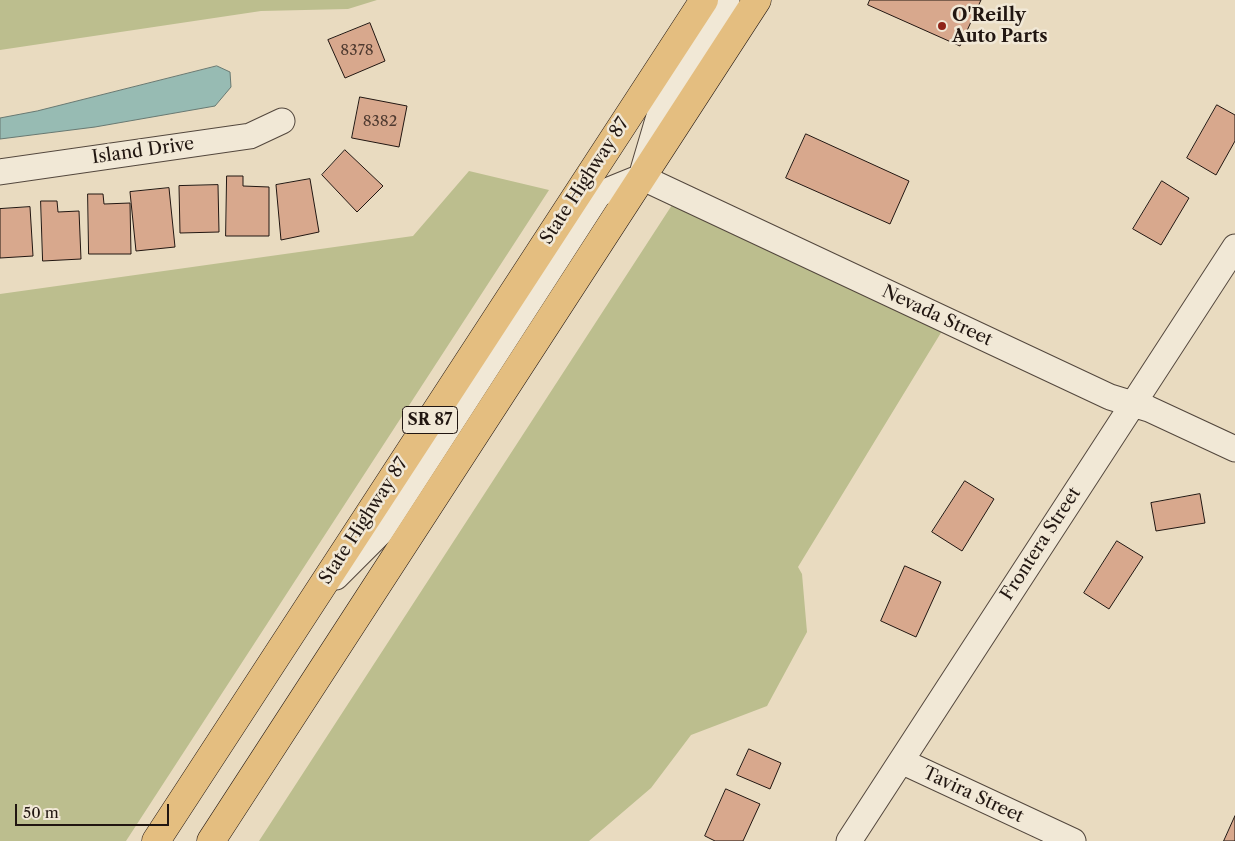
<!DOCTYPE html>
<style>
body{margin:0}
#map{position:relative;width:1235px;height:841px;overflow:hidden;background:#e9dbc0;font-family:"Libre Caslon Text",serif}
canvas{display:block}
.scale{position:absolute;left:15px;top:804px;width:154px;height:22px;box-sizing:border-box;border:2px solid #211611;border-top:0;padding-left:6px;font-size:15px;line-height:18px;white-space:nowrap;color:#211611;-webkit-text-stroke:4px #f1e8d6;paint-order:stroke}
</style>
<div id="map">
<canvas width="1235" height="841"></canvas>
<div class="scale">50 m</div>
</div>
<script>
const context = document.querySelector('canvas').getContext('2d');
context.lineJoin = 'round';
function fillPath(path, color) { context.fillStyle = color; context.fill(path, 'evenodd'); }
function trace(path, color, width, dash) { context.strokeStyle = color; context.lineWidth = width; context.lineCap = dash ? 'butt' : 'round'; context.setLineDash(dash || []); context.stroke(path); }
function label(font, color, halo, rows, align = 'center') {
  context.font = font + ' "Libre Caslon Text",serif'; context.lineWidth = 5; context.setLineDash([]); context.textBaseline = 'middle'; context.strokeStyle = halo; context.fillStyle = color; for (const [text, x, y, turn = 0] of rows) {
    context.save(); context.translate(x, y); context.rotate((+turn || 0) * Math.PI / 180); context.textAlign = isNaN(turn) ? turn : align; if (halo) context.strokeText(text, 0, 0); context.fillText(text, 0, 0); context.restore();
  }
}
fillPath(new Path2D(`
 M0,0H377L348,9L261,11L0,50Z
 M469,171L549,190L126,841H0V294L413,236Z
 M672,205L942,331L798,567L802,574L807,632L767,706L691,735L651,788L589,841H259Z`), '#bcbe8e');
const water = new Path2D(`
 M217,66L230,72L231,87L215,106L95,127L0,139V118L37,111Z`);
fillPath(water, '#97bbb3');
trace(water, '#687972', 1);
const building = new Path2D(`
 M870,0H981L960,46L868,5Z
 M370,23L385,61L345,78L328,40Z
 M360,97L407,106L399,147L352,138Z
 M1217,105L1235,115V141L1216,175L1187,158Z
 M806,134L909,181L890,224L786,178Z
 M345,150L383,186L357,212L322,175Z
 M227,176H243V186L269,187V236H226Z
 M310,179L319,232L281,240L276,185Z
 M1162,181L1189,198L1161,245L1133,229Z
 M218,185L219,232L180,233L179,186Z
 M169,188L175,247L136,251L130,192Z
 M88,194H103L104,204L130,203L131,254H89Z
 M41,201H57L58,212L79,211L81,259L43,261Z
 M30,207L33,256L0,258V209Z
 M965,481L994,499L962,551L932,532Z
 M1200,494L1205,523L1156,531L1151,503Z
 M1117,541L1143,557L1109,609L1084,593Z
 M905,566L941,582L916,637L881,621Z
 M749,749L781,763L770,789L737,775Z
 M726,789L760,804L743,841H715L705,836Z
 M1235,816V841H1224Z`);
fillPath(building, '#d8a88d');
trace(building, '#211611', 1);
const street = new Path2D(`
 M0,172L250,136L282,121
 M641,177L1110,397L1149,409L1235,449
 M336,577L380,533L599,194L641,177L662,106L674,83L727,0
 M901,761L1073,841
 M849,841L1235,247`);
const highway = new Path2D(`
 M156,841L704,0
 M211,841L757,0`);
trace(street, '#53473d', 27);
trace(highway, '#211611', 29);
trace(street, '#f1e8d6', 25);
trace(highway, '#e4be80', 28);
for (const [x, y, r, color] of [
 [942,26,5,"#8f2418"]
]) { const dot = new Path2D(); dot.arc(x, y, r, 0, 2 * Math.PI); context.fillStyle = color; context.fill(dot); trace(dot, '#f1e8d6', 2); }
label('15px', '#4f3a30', null, [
 ["8378",357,51],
 ["8382",380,122]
]);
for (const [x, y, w] of [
 [430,420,55]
]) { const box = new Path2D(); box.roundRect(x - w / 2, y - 13.5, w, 27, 4); context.fillStyle = '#f1e8d6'; context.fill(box); trace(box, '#211611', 1); }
label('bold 16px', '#211611', null, [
 ["SR 87",430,420]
]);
label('bold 18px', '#211611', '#f1e8d6', [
 ["O'Reilly",952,16],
 ["Auto Parts",952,37]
], 'left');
label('18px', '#211611', '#f1e8d6', [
 ["Island Drive",143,151,-8],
 ["State Highway 87",585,181,-57],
 ["Nevada Street",937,316,25],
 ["State Highway 87",364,521,-57],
 ["Frontera Street",1041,544,-57],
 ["Tavira Street",973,795,25]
]);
</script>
